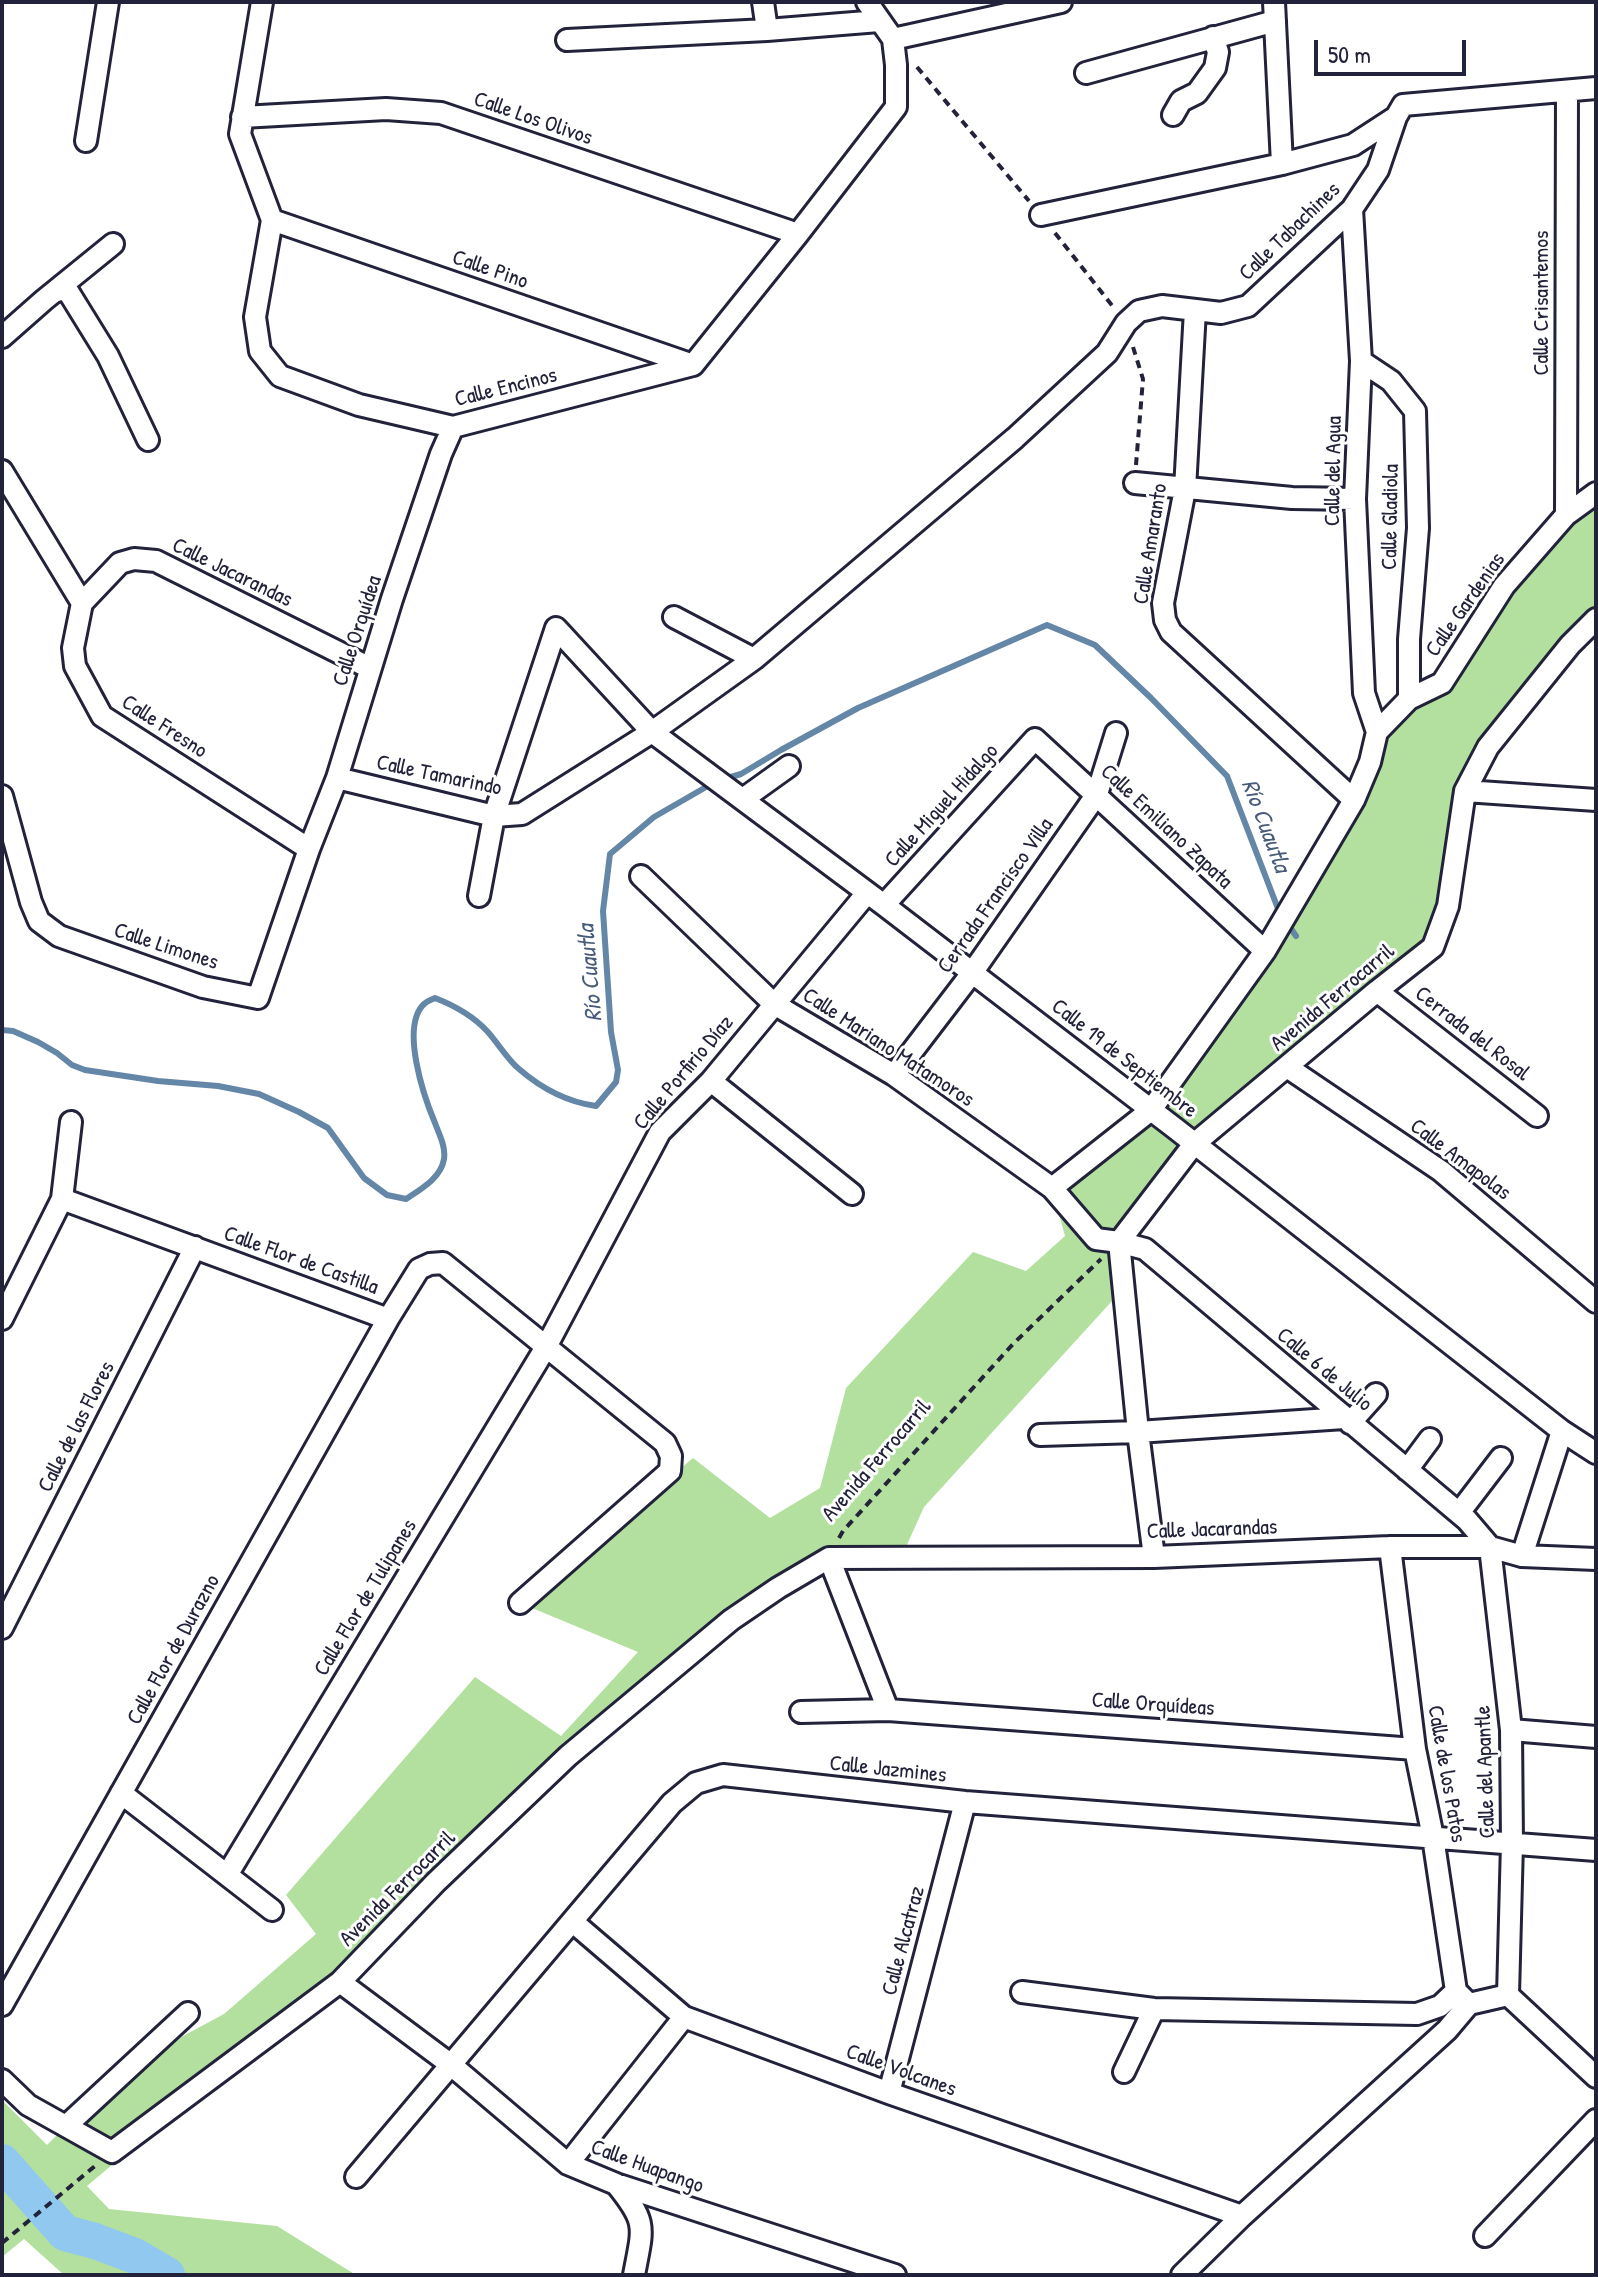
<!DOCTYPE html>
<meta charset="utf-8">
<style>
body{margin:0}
#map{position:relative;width:1598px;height:2277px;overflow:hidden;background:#fff;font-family:"Patrick Hand",sans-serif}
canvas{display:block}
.frame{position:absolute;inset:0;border:4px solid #22223b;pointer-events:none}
.scale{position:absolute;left:1314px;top:40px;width:152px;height:36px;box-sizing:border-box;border:4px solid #22223b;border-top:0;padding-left:10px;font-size:24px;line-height:28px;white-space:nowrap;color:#22223b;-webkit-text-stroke:6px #fff;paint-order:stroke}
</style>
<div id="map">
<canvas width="1598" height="2277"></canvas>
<div class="frame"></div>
<div class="scale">50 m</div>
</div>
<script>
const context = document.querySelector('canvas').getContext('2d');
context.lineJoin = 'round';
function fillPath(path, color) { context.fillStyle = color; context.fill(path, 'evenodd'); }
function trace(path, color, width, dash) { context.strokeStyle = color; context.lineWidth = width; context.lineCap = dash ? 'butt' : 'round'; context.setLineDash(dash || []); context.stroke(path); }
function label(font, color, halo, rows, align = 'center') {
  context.font = font + ' "Patrick Hand",sans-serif'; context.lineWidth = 6; context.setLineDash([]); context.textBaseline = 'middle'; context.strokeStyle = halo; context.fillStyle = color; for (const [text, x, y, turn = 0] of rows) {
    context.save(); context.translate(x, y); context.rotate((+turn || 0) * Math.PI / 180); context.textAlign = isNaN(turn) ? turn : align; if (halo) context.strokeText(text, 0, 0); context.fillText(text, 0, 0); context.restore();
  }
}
fillPath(new Path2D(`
 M1596,493V619L1488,747L1433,947L1194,1144L1119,1241L1123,1289L924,1507L901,1558H829L778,1588L526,1797L340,1982L246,2052L87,2186L109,2209L277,2226L356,2275H64L24,2239L2,2257V2100L47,2145L66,2126L183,2036L224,2014L316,1934L286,1895L475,1677L561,1736L638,1652L520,1603L693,1458L770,1518L820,1488L846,1388L973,1252L1026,1271L1065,1236L1052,1188L1151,1110L1354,800L1377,732L1442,683L1504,586Z`), '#b3e09e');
trace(new Path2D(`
 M724,779L741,774L781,750L858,708L1047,625L1095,645L1151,698L1227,776L1280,914
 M1287,923L1296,936
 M2,1030L13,1031L38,1042L57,1053L72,1065L85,1070L158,1081L218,1086L259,1094L299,1112L328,1128L364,1178L387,1195L406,1199C421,1189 441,1178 444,1159C446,1147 439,1134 435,1123C424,1097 400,1027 424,1004C427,1001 431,1000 435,998C453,1005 474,1017 487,1031C498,1043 507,1059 519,1069C541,1088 567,1102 596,1106L616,1082L618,1070L611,1032L603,911L610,854L654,817L713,783`), '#6486a7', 6);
trace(new Path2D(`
 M2,2162L65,2233L95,2241L135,2256L167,2275`), '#90c8ef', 36);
const minor = new Path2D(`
 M262,2L240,134L272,220L255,317L260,351L280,376L359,405L453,427L693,365L798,234L896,107V65L893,39L867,2
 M763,2L767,30
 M1274,2L1282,164
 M893,39L1061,2
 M567,40L767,30L879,21
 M1086,73L1275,21
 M1173,115L1181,101L1197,93L1215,68L1218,52L1213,37
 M242,117L386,109L441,113L798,234
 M86,141L108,2
 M1352,209L1361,361L1355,499L1364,693L1377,732
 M1041,215L1282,164L1353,145L1396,117L1403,105L1596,88
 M272,220L693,365
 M54,292L66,288L108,356L148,440
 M1195,310L1185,489L1163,603L1165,620L1171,632L1354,800
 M2,337L44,300L113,244
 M1361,361L1391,381L1415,411L1418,528L1409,639V699
 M2,471L82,603L73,648L75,666L102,716L309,849
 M1135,483L1292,498L1355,499
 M1566,515L1567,91
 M82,603L120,563L134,559L156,561L370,668
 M674,617L754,659
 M337,778L494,816L522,814L652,732L754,659L1015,438L1107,353L1126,323L1139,311L1162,306L1221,313L1248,306L1352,209L1378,170L1396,117
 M1465,791L1596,800
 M2,796L31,902L39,921L59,936L203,987L258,998L309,849L337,778L392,599L441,454L453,427
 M743,799L789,766
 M641,876L774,1004L894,1075L1052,1188L1096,1239L1119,1242L1145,1249L1467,1520L1490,1547L1511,1730L1512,1843L1508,1995
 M479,896L494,816L556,628L652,732L884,905L1176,1129L1562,1431L1596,1453
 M884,905L1035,739L1265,951
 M1377,991L1537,1116
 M1287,1067L1441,1171L1596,1302
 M894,1075L972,973L1097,794L1116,733
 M711,1081L852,1194
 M1052,1188L1151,1110L1265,951L1354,800L1370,762L1377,732L1409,699L1442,683L1504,586L1566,515L1596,493
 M62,1199L388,1319
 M1119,1242L1194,1144L1377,991L1433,947L1448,906L1465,791L1488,747L1570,645L1596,619
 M1119,1242L1138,1432L1154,1557
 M2,1319L62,1199L71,1122
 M1350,1423L1376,1394
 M1040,1435L1138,1432L1344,1418
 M1407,1470L1430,1439
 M1459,1513L1501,1458
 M1390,1547L1415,1749L1433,1837L1456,1991L1469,2004
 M1522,1556L1562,1431
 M829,1558L888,1710
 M2,1628L195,1247
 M801,1712L888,1710L1415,1749
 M1511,1730L1596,1737
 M121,1793L272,1910
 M227,1875L546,1347L660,1132L711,1081L867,893
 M573,1922L684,2017L889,2093L1242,2216
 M340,1982L450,2064L568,2164L616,2184L895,2275
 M1022,1992L1154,2009L1417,2014L1440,2006L1456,1991
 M1508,1995L1596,2077
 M1469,2004L1508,1995
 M2,2005L388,1319L419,1269L430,1264L443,1263L665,1443L671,1456L670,1471L520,1603
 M1124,2072L1154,2009
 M2,2080L28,2105L112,2152L340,1982L436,1882L568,1756L731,1620L778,1588L829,1558L1154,1557L1390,1547H1490L1522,1556L1596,1559
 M889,2093L965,1802
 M66,2126L188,2013
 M568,2164L684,2017
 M356,2177L672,1803L696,1783L723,1775L965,1802L1596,1850
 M616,2184C648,2223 643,2227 634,2275
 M1485,2236L1596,2120
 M1182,2275L1242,2216L1447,2030L1469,2004`);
trace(minor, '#22223b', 26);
trace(new Path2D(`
 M917,67L1029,201
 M1055,233L1114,308
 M1133,347L1143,379L1136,465
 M839,1538L843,1531L1013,1344L1101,1259
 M2,2243L95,2166`), '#22223b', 4, [8, 6]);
trace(minor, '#fff', 20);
label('22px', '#22223b', '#fff', [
 ["Calle Los Olivos",533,119,19],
 ["Calle Tabachines",1290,232,-44],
 ["Calle Pino",490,270,19],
 ["Calle Crisantemos",1542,303,-90],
 ["Calle Encinos",506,388,-14],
 ["Calle del Agua",1334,471,-89],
 ["Calle Gladiola",1391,517,-89],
 ["Calle Amaranto",1151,544,-81],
 ["Calle Jacarandas",232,573,26],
 ["Calle Gardenias",1466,605,-55],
 ["Calle Orquídea",358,631,-72],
 ["Calle Fresno",164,727,33],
 ["Calle Tamarindo",439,776,12],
 ["Calle Miguel Hidalgo",942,806,-48],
 ["Calle Emiliano Zapata",1166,827,43],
 ["Cerrada Francisco Villa",996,896,-55],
 ["Calle Limones",166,947,18],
 ["Avenida Ferrocarril",1333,998,-40],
 ["Cerrada del Rosal",1472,1034,38],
 ["Calle Mariano Matamoros",888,1048,33],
 ["Calle 19 de Septiembre",1124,1059,38],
 ["Calle Porfirio Díaz",684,1073,-50],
 ["Calle Amapolas",1460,1160,37],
 ["Calle Flor de Castilla",301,1261,20],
 ["Calle 6 de Julio",1324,1370,40],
 ["Calle de las Flores",77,1427,-63],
 ["Avenida Ferrocarril",877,1461,-49],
 ["Calle Jacarandas",1212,1530,-2],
 ["Calle Flor de Tulipanes",366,1598,-59],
 ["Calle Flor de Durazno",174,1650,-61],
 ["Calle Orquídeas",1153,1705,4],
 ["Calle Jazmines",888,1770,6],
 ["Calle del Apantle",1486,1772,-92],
 ["Calle de los Patos",1446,1774,80],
 ["Avenida Ferrocarril",398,1889,-45],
 ["Calle Alcatraz",904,1941,-75],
 ["Calle Volcanes",901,2071,20],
 ["Calle Huapango",647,2167,20]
]);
label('italic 24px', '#485c7a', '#fff', [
 ["Río Cuautla",1265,826,69],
 ["Río Cuautla",591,973,-95]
]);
</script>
